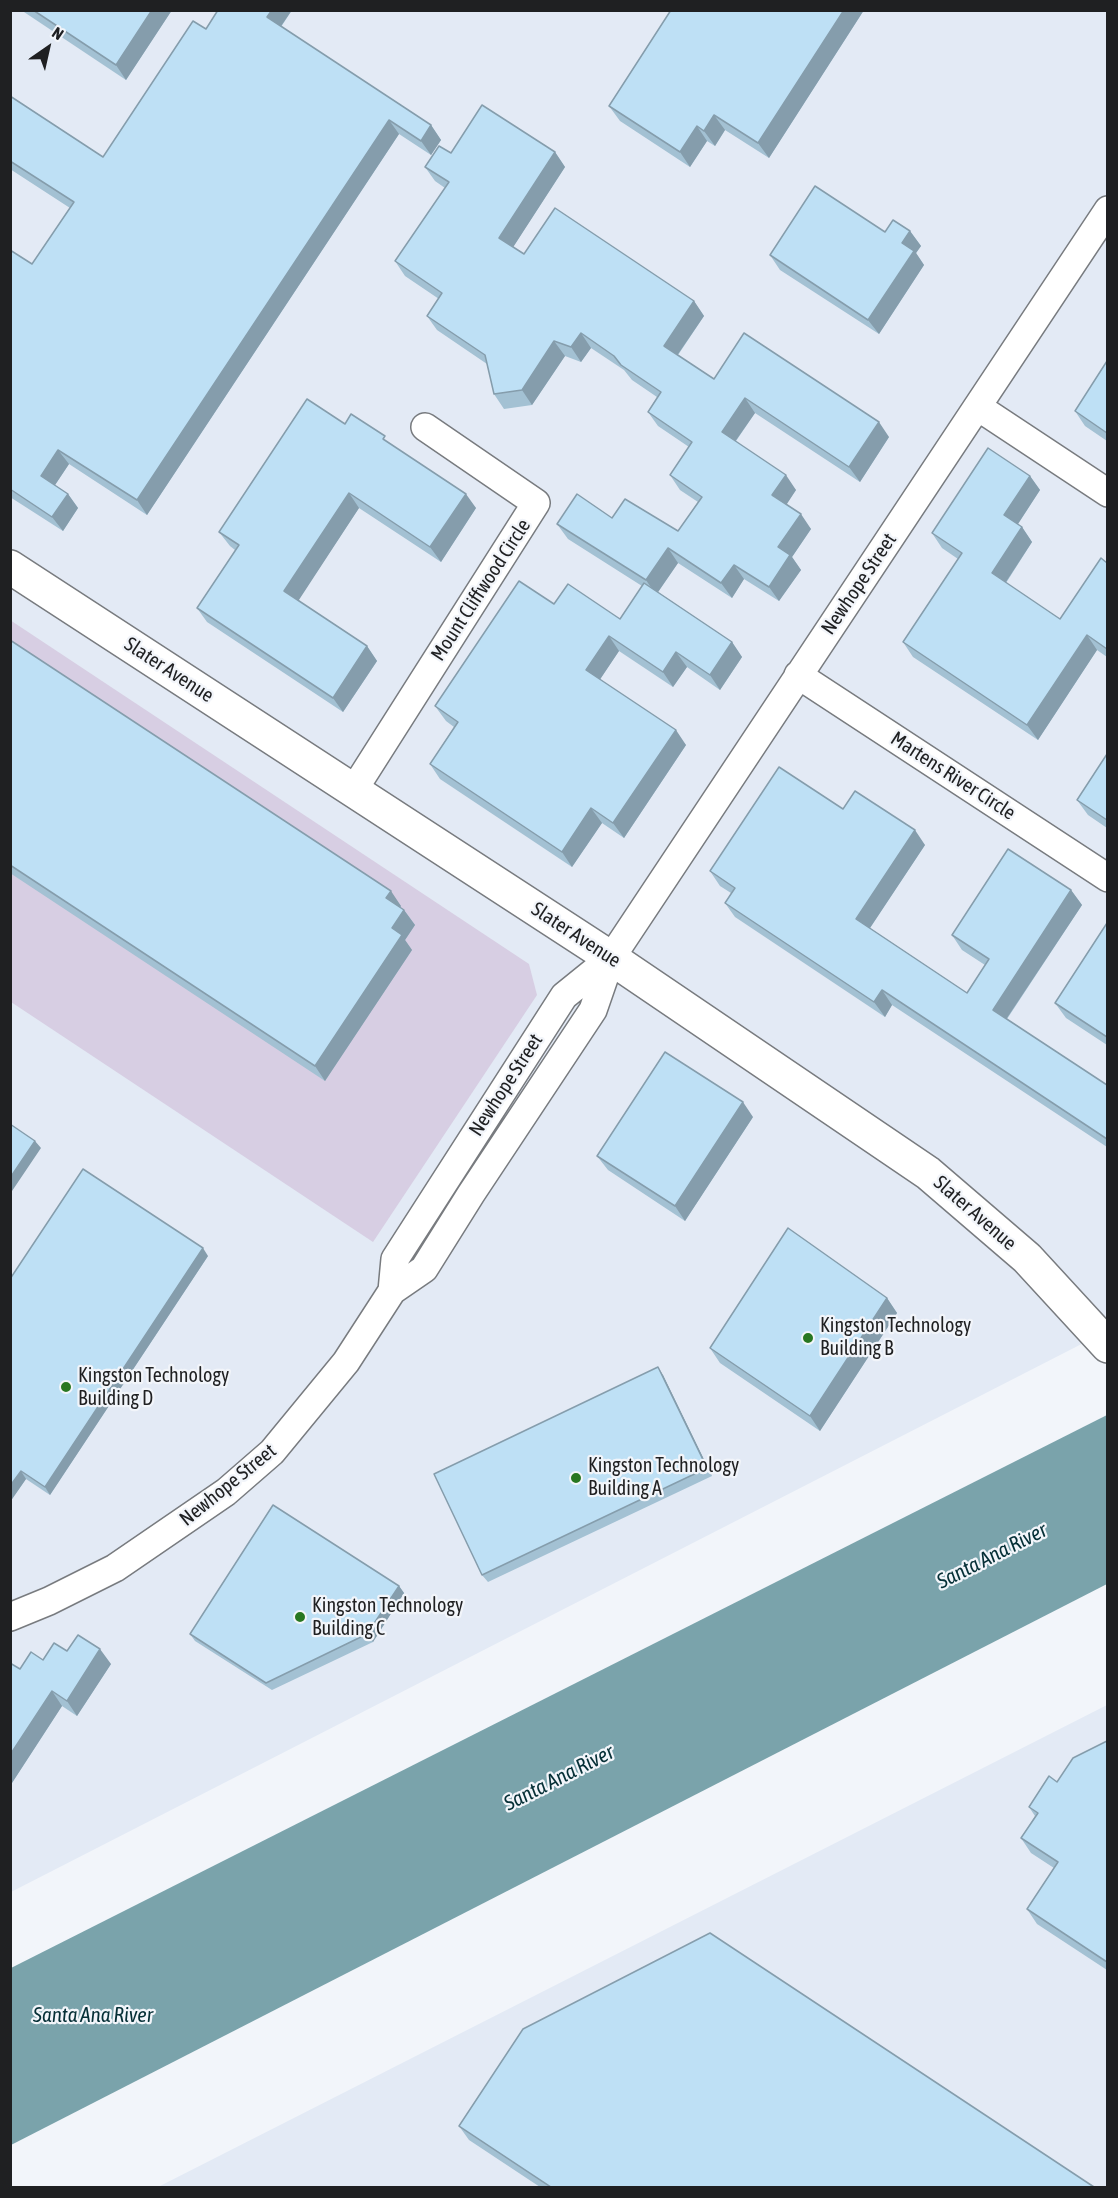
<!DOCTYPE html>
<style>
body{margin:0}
#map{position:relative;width:1118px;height:2198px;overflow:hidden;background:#f2f5fa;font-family:"Asap Condensed",sans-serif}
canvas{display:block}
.frame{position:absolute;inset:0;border:12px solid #1f2022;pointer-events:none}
.north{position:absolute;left:18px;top:18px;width:60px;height:60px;-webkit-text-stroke:4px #f2f5fa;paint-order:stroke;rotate:34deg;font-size:16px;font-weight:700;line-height:24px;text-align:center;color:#1f2022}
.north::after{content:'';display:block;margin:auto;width:21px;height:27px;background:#1f2022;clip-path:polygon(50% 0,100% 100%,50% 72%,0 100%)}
</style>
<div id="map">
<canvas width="1118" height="2198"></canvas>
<div class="frame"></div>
<div class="north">N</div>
</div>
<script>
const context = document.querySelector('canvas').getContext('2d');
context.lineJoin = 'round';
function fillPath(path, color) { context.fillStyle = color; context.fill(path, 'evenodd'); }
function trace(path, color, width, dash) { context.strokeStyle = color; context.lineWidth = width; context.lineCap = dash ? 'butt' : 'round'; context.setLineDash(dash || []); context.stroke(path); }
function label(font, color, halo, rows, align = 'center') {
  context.font = font + ' "Asap Condensed",sans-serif'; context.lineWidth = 4.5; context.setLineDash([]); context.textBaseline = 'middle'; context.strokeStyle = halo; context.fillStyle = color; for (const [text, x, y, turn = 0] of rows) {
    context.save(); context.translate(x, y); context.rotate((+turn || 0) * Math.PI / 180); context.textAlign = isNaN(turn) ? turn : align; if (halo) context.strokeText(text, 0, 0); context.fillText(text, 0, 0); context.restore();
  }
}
fillPath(new Path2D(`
 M11,11H1107V1331L11,1892Z
 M1107,1705V2187H158Z`), '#e3eaf5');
fillPath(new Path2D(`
 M10,620L529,964L537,995L373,1242L11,1002Z`), '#d7cee3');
fillPath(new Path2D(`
 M1107,1415V1584L11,2145V1968Z`), '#7aa3ab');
const minor = new Path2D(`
 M978,407L1108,493
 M798,675L1108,878
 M353,791L536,503L425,427
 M392,1291L395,1259L564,996L611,958
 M10,1617L49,1601L115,1568L226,1492L272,1452L346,1362L392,1291L424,1269L471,1194L593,1010L611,958L1108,210`);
const major = new Path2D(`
 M10,567L611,958L928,1173L1027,1258L1108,1346`);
trace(minor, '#787b7f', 30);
trace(major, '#787b7f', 36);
trace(minor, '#fff', 27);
trace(major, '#fff', 33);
fillPath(new Path2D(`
 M21,10H172L126,80Z
 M218,10H292L281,27L431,125L441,140L431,155L399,134L147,515L69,464L55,485L68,494L78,508L63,531L10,497V250L32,264L70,208L10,169V96L103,157L206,29Z
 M671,10H864L769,158L725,130L715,146L707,141L690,167L620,121L609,106Z
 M555,152L565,167L513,247L524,254L694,301L704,316L678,355L714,379L889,437L860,482L755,413L736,441L796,490L786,504L811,529L792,557L801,570L779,601L744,579L732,598L678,563L658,592L732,642L742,657L720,690L687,667L673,687L619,651L600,679L686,745L624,838L602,823L572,867L440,779L430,764L454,727L446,721L435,706L554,604L620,619L642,586L568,539L557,524L612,518L678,531L698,502L680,490L670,475L689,447L658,426L648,412L657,397L632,380L624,370L591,348L581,362L565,356L532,405L504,409L494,394L487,364L437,330L427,316L439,299L405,276L395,261L445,188L435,181L425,167L451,153Z
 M910,231L921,246L916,253L924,265L879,334L780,270L770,255L885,232Z
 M1107,361V441L1085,426L1075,411Z
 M345,424L390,443L476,508L441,562L359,508L298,600L367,646L377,661L343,712L207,622L197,608L235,550L230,546L219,532Z
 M1030,476L1040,490L1018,524L1022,527L1032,542L1006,583L1060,619L1107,563V657L1097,650L1038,740L913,657L903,642L958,559L942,548L932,533Z
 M10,640L401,906L400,907L404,910L415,925L405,940L412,950L325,1081L10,873Z
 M1107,754V828L1088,815L1077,800Z
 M843,809L925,845L870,928L967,993L985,965L962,950L952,935L1071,890L1082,905L1007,1019L1107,1085V1147L892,1005L885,1017L735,917L725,903L731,893L720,886L710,871Z
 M1107,923V1045L1066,1018L1055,1003Z
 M753,1117L685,1221L608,1170L597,1156Z
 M208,1256L50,1495L26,1479L10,1502V1279Z
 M887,1298L897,1313L820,1431L720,1363L710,1348Z
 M663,1375L712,1476L488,1582L482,1575Z
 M399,1586L404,1593L373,1642L272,1690L195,1641L190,1634Z
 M67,1651L111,1664L77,1716L62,1706L10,1786V1663L20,1669Z
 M1107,1741V1970L1037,1924L1027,1909L1054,1868L1031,1853L1021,1838L1035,1816L1029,1807L1057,1782Z
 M459,2126L1094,2187H540L469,2140Z`), '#a3c1d3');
fillPath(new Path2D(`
 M152,10H172L126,80L116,65Z
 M272,10H292L277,32L267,17Z
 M844,10H864L769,158L758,143Z
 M714,115L725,130L715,146L704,131Z
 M389,120L399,134L147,515L137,500Z
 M431,125L441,140L431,155L421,141Z
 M697,126L707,141L690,167L680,152Z
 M555,152L565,167L510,252L499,238Z
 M910,231L921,246L916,253L924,265L879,334L868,320L902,243Z
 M694,301L704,316L674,360L664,346Z
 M581,333L591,348L581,362L571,347Z
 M554,341L565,356L532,405L522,390Z
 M745,398L755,413L732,446L722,432Z
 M879,422L889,437L860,482L849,467Z
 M58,450L69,464L51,491L41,476Z
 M786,475L796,490L783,510L772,495Z
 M1030,476L1040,490L1014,530L1004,515Z
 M349,493L359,508L295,606L284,591Z
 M68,494L78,508L63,531L52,517Z
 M466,494L476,508L441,562L430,547Z
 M801,514L811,529L792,557L801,570L779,601L769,587L778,547Z
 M1022,527L1032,542L1002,588L992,573Z
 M668,548L678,563L656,595L646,580Z
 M734,565L744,579L732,598L721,583Z
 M1087,635L1097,650L1038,740L1027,725Z
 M609,636L619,651L597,684L586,670Z
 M732,642L742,657L720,690L710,675Z
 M367,646L377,661L343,712L333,698Z
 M676,652L687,667L673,687L663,672Z
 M676,730L686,745L624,838L613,823Z
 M591,808L602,823L572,867L562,852Z
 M915,830L925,845L866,934L856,919Z
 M1071,890L1082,905L1003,1024L993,1010Z
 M391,891L401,906L397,913L386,898Z
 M404,910L415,925L405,940L412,950L325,1081L315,1066L392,928Z
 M882,990L892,1005L885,1017L874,1002Z
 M743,1102L753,1117L685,1221L675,1206Z
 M35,1141L41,1148L10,1194V1178Z
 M203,1248L208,1256L50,1495L45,1487Z
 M887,1298L897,1313L820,1431L810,1416Z
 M658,1367L663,1375L712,1476L707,1468Z
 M21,1471L26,1479L10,1502V1486Z
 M399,1586L404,1593L373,1642L367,1634Z
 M100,1649L111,1664L77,1716L67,1701Z
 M52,1691L62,1706L10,1786V1755Z`), '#859dac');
const building = new Path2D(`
 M33,10H152L116,65Z
 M218,10H272L267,17L431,125L421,141L389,120L137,500L58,450L41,476L68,494L52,517L10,489V250L32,264L74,202L10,161V96L103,157L193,21L206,29Z
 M671,10H844L758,143L714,115L704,131L697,126L680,152L609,106Z
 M482,105L555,152L499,238L524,254L555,208L694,301L664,346L714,379L744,333L879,422L849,467L745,398L722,432L786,475L772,495L801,514L778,547L790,555L769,587L734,565L721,583L668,548L646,580L557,524L577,494L612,518L625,499L678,531L702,497L670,475L692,442L648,412L661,392L621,365L614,356L581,333L571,347L554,341L522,390L494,394L485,355L427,316L442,293L395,261L449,182L425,167L439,146L451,153Z
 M815,186L885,232L893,220L910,231L902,243L914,251L868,320L770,255Z
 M1107,361V433L1075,411Z
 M307,399L345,424L351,414L385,436L383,439L466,494L430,547L349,493L284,591L367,646L333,698L197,608L239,545L219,532Z
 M988,448L1030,476L1004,515L1022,527L992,573L1060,619L1101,558L1107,563V649L1087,635L1027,725L903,642L962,553L932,533Z
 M519,581L554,604L568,584L620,619L644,583L732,642L710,675L676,652L663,672L609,636L586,670L676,730L613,823L591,808L562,852L430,764L458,722L435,706Z
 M10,640L391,891L386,898L404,910L392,928L402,935L315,1066L10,865Z
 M1107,754V820L1077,800Z
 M779,767L843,809L855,791L915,830L856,919L967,993L989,959L952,935L1008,849L1071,890L993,1010L1107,1085V1139L882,990L874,1002L725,903L735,888L710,871Z
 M1107,923V1037L1055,1003Z
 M665,1052L743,1102L675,1206L597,1156Z
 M10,1124L35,1141L10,1178Z
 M83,1169L203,1248L45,1487L21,1471L10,1486V1279Z
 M788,1228L887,1298L810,1416L710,1348Z
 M658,1367L707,1468L482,1575L434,1474Z
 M273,1505L399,1586L367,1634L266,1683L190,1634Z
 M78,1635L100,1649L67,1701L52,1691L10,1755V1663L20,1669L31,1652L43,1660L54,1643L67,1651Z
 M1107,1741V1962L1027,1909L1058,1862L1021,1838L1038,1813L1029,1807L1049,1776L1057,1782L1073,1758Z
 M710,1933L1094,2187H551L459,2126L523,2029Z`);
fillPath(building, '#bee0f5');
trace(building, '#859dac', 1.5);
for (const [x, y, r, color] of [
 [808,1338,6,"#287721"],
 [66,1387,6,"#287721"],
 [576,1478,6,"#287721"],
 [300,1617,6,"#287721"]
]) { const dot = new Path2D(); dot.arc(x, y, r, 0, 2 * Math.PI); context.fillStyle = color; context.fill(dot); trace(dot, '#f2f5fa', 2); }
label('20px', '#1f2022', '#f2f5fa', [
 ["Newhope Street",859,584,-56],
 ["Mount Cliffwood Circle",481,590,-57],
 ["Slater Avenue",169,670,33],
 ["Martens River Circle",953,776,33],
 ["Slater Avenue",576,935,33],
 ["Newhope Street",506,1085,-57],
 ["Slater Avenue",975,1213,41],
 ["Newhope Street",228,1485,-39]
]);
label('20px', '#1f2022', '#f2f5fa', [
 ["Kingston Technology",820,1326],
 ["Building B",820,1349],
 ["Kingston Technology",78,1376],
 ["Building D",78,1399],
 ["Kingston Technology",588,1466],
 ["Building A",588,1489],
 ["Kingston Technology",312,1606],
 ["Building C",312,1629]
], 'left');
label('italic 21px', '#052f36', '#f2f5fa', [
 ["Santa Ana River",992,1556,-27],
 ["Santa Ana River",559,1778,-27],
 ["Santa Ana River",93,2015]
]);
</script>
